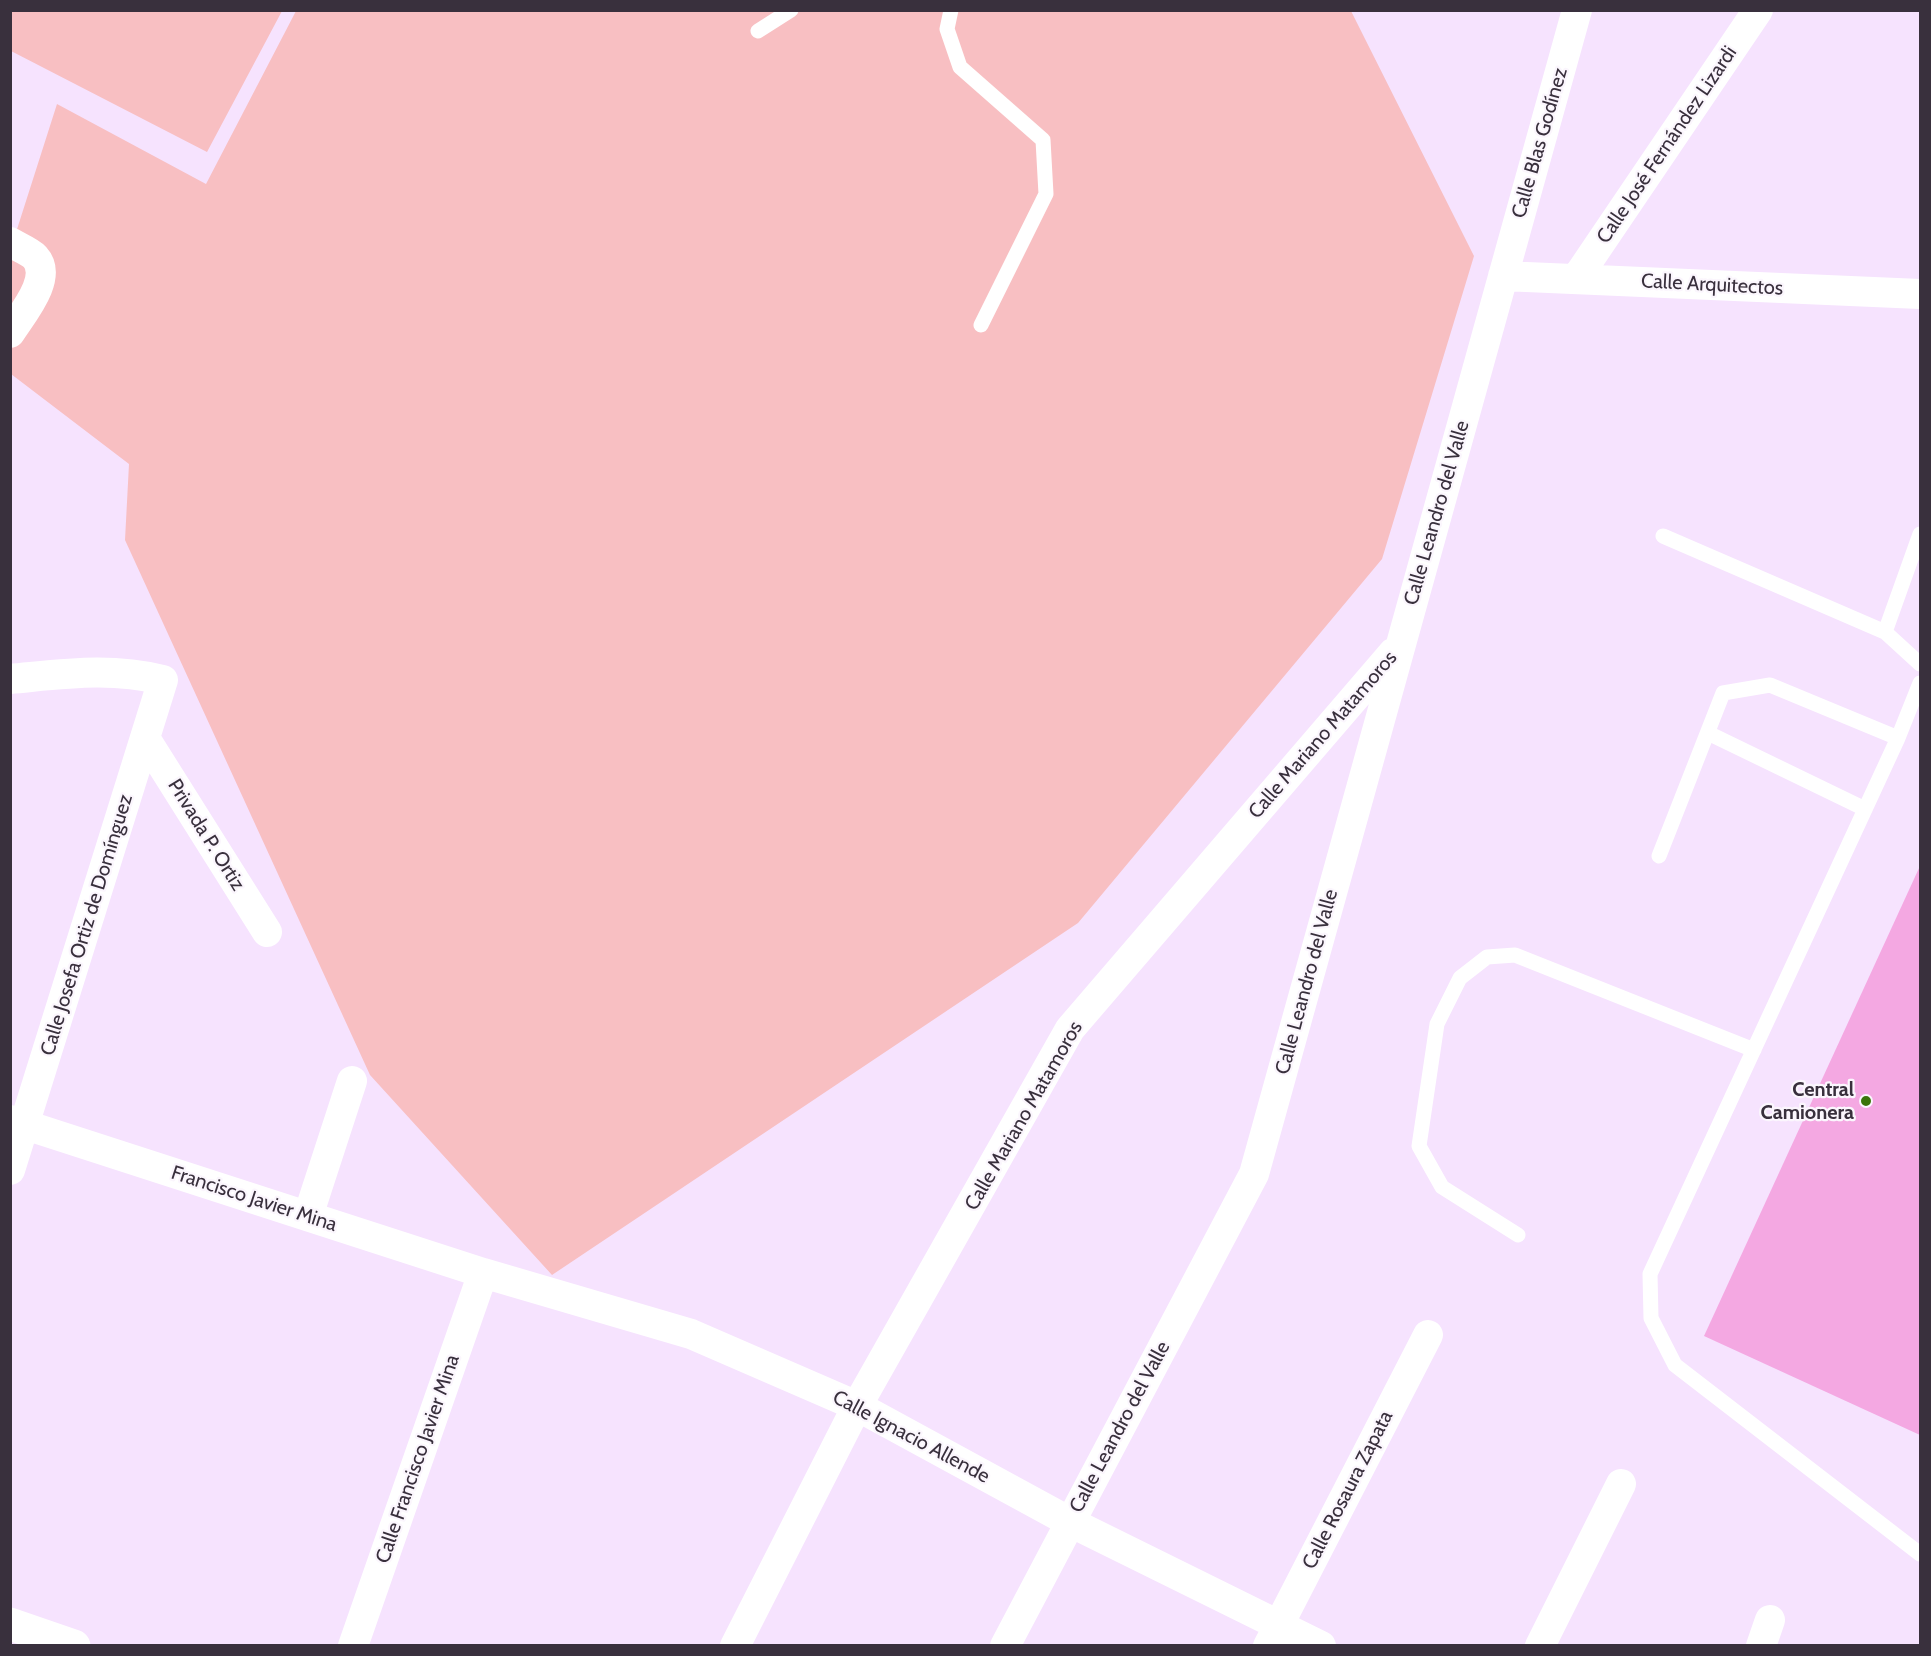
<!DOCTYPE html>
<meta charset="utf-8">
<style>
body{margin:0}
#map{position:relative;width:1931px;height:1656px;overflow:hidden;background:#f6e3fe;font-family:Cabin,sans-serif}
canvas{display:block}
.frame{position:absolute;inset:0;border:12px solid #39303d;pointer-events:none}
</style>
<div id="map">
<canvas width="1931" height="1656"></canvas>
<div class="frame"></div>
</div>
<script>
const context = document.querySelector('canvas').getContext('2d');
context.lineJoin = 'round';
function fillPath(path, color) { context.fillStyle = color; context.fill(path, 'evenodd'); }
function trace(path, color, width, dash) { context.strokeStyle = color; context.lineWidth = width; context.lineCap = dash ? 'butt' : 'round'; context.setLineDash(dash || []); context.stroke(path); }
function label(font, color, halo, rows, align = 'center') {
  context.font = font + ' Cabin,sans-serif'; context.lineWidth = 4.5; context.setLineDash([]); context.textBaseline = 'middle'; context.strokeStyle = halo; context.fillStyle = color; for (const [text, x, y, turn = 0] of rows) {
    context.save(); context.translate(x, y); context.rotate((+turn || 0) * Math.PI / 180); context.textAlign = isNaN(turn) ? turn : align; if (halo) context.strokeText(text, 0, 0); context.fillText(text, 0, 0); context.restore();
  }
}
fillPath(new Path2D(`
 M10,11L11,10L282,11L207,152L11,51Z
 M296,11H1351L1474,256L1382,559L1078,923L552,1275L370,1075L125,540L129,464L11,374V248L57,104L206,184Z`), '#f8bfc2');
fillPath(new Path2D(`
 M1920,866V1435L1704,1336Z`), '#f4a8e2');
trace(new Path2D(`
 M951,10L947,29L960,67L1043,140L1046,194L981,325
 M758,31L791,10
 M1663,536L1885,632L1920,664
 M1885,632L1920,534
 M1920,683L1898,738L1650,1274L1651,1318L1675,1365L1920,1554
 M1708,733L1865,809
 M1659,856L1723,693L1770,685L1898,738
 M1518,1235L1442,1187L1419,1146L1437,1024L1460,978L1487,957L1515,955L1754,1050`), '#fff', 15);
trace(new Path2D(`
 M10,242C18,247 29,251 35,257C54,278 21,315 10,333
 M1503,276L1920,294
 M1576,279L1758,10
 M10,679C65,674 109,667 163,680L10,1170
 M145,738L267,932
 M10,1120L483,1273L691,1334L857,1406L1070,1522L1321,1646
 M308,1216L352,1081
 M353,1646L483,1273
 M735,1646L857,1406L1070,1029L1393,653
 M1005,1646L1254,1174L1577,10
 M1268,1646L1428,1335
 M1540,1646L1621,1484
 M1761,1646L1770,1620`), '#fff', 30);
trace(new Path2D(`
 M10,1624L74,1646`), '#fff', 33);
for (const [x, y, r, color] of [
 [1866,1101,6,"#3b750a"]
]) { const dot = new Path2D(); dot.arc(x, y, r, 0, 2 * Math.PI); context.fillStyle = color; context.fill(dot); trace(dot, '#fbf6fd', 2); }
label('20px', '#39303d', '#fbf6fd', [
 ["Calle Blas Godínez",1540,143,-74],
 ["Calle José Fernández Lizardi",1667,145,-56],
 ["Calle Arquitectos",1712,285,3],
 ["Calle Leandro del Valle",1437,513,-74],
 ["Calle Mariano Matamoros",1323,735,-49],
 ["Privada P. Ortiz",206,835,58],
 ["Calle Josefa Ortiz de Domínguez",87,925,-73],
 ["Calle Leandro del Valle",1307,982,-75],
 ["Calle Mariano Matamoros",1024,1116,-60],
 ["Francisco Javier Mina",254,1199,18],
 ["Calle Leandro del Valle",1120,1427,-62],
 ["Calle Ignacio Allende",911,1437,28],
 ["Calle Francisco Javier Mina",418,1459,-71],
 ["Calle Rosaura Zapata",1348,1490,-63]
]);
label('bold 20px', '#39303d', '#fbf6fd', [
 ["Central",1854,1090],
 ["Camionera",1854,1113]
], 'right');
</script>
